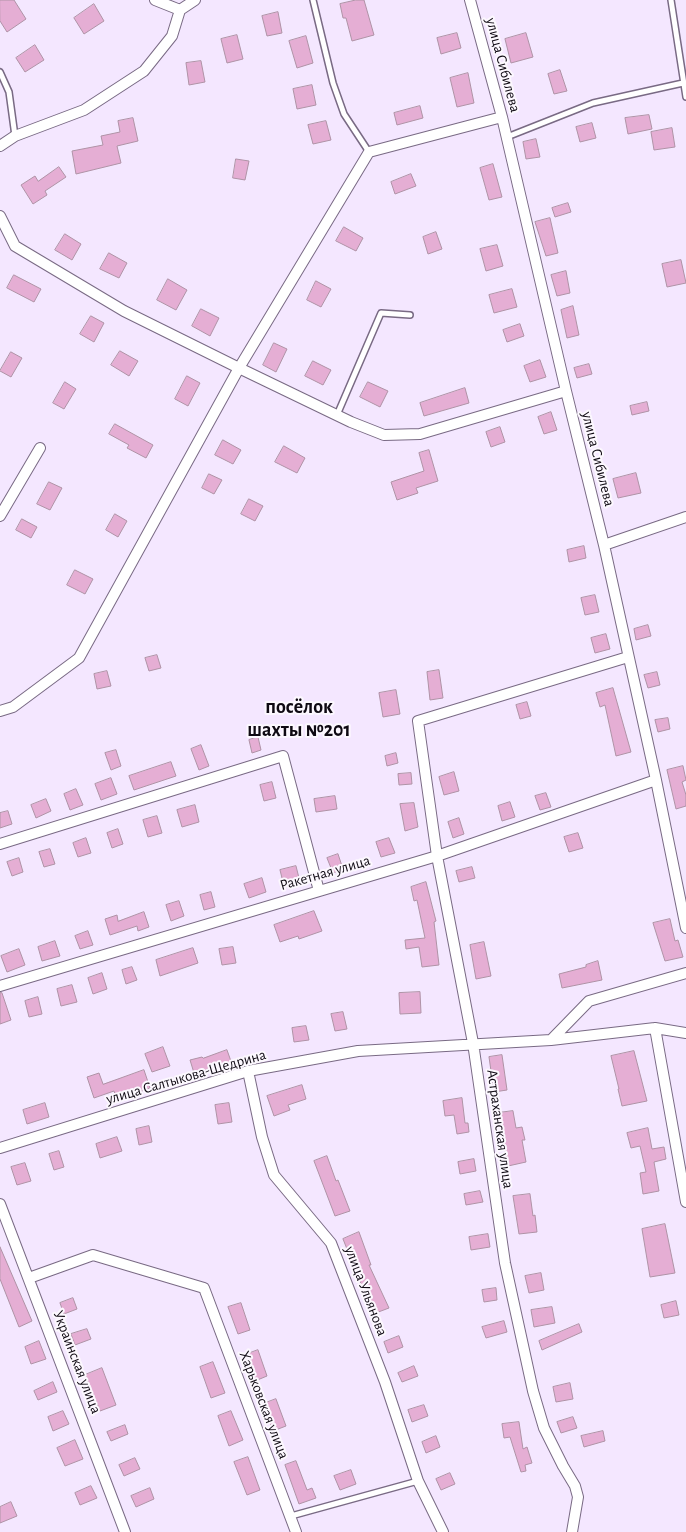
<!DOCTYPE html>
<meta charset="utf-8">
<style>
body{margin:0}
canvas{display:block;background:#f4e7ff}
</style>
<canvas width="686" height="1532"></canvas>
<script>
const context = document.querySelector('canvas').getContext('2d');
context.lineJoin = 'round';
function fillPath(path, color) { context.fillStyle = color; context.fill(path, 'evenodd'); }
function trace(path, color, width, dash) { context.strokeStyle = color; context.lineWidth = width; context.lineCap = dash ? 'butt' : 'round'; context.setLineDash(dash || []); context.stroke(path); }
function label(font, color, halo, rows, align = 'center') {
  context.font = font + ' "Alegreya Sans",sans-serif'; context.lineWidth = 4; context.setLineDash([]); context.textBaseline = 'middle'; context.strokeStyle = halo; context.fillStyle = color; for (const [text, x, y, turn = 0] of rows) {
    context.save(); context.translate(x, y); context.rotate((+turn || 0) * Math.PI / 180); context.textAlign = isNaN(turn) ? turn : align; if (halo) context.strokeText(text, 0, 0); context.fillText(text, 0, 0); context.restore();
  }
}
const building = new Path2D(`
 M0,0H14L26,19L7,32L0,21Z
 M356,0H364L374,35L352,41L346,18H343L340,4Z
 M94,4L104,21L84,34L74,18Z
 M278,12L282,33L267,36L262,16Z
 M457,33L461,48L441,54L437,38Z
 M526,33L533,57L511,63L505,39Z
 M237,35L243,59L227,63L221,39Z
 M306,36L313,63L297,68L289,41Z
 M35,45L44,60L25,72L16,58Z
 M201,61L205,82L189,85L186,63Z
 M560,70L567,91L554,94L548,74Z
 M468,73L474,103L457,107L450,78Z
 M312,85L316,105L297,109L293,89Z
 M420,106L423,118L397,125L394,113Z
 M649,115L652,129L628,134L625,118Z
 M133,118L138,141L117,146L121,163L76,174L72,151L103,145L101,136L120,132L118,121Z
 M326,121L331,140L313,144L308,125Z
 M592,123L596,138L580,142L576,127Z
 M672,128L675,147L654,150L651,132Z
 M536,139L540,157L526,159L523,142Z
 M236,159L249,161L245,180L233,178Z
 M493,164L502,197L489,200L480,168Z
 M59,167L66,177L45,191L47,195L33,204L21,185L35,176L38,181Z
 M411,174L416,186L395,194L391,182Z
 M568,203L571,212L555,217L552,208Z
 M550,218L558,253L546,256L535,222Z
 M344,227L363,238L356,251L336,241Z
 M436,232L442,249L428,254L423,237Z
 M65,234L81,244L72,260L55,250Z
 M497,245L503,266L486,271L480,249Z
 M109,253L127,263L119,278L100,269Z
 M681,260L686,283L667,287L662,264Z
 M566,271L570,293L557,296L551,275Z
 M14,275L41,289L34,302L7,288Z
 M168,279L187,290L176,310L157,300Z
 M316,281L331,289L321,307L307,300Z
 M512,289L517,307L494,313L489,295Z
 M573,306L579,335L567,338L561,310Z
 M201,309L219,318L210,336L192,326Z
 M91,316L104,323L94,342L80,334Z
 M520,324L524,336L507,342L503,330Z
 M274,343L287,349L276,372L263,365Z
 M120,351L138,361L129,376L111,365Z
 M11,352L22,358L11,377L0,371Z
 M540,360L546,377L530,382L524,366Z
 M313,361L331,370L323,385L305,376Z
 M589,364L592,374L577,378L574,368Z
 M187,376L200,383L188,406L175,399Z
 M65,382L76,389L64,409L53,403Z
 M368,382L388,391L380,407L360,397Z
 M465,388L469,403L424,416L420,403Z
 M647,402L649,411L632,415L630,406Z
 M551,412L557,430L544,434L538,417Z
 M115,424L153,445L146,458L127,448L129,445L109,434Z
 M500,427L505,442L491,447L486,432Z
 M223,440L241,450L233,464L215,455Z
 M284,446L305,458L297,473L275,462Z
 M429,450L438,481L416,488L418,493L397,500L391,482L424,471L419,453Z
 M636,473L641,493L618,498L613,479Z
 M209,474L222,480L214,494L202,488Z
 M49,482L62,488L50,510L37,504Z
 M249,499L263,506L255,521L241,514Z
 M115,514L127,521L118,537L106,530Z
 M22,519L37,527L31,538L16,530Z
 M584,546L586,558L569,562L567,550Z
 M75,570L93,579L85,594L67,585Z
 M595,595L599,612L585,615L581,598Z
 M648,625L651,636L636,640L634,629Z
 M606,634L610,649L595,653L591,638Z
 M157,655L161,668L149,671L145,658Z
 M439,670L443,698L430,700L427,672Z
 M107,671L111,686L97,689L94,674Z
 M657,672L660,685L648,688L644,675Z
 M613,688L631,752L616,756L605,705L600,707L596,693Z
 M396,690L400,714L383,717L379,693Z
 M527,702L531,716L520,719L516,705Z
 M668,718L670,729L658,732L655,720Z
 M258,737L261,750L252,753L249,740Z
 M201,745L209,766L199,770L191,749Z
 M116,750L121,766L111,770L105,753Z
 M396,753L398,763L387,766L385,756Z
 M171,762L176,776L134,790L129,776Z
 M683,766L686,780L682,782L686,795V806L676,809L667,770Z
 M454,772L459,791L444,795L439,777Z
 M411,773L412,784L399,785L398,774Z
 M111,778L117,794L101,800L95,784Z
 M272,782L276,798L264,801L260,785Z
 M76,789L83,805L70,810L64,794Z
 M546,793L551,807L540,810L535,796Z
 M335,796L337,809L316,812L314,799Z
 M46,799L51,811L36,818L31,805Z
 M510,802L515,817L502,821L498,806Z
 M414,803L418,827L405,831L400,804Z
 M195,805L199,822L182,827L177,810Z
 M8,811L12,824L0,828V813Z
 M157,816L162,833L148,837L143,820Z
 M459,818L464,834L453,838L448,822Z
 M118,829L123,844L112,848L107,833Z
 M578,833L583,848L569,852L564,837Z
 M86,838L91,853L78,857L73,843Z
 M389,838L395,853L381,857L376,842Z
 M50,849L55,864L44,867L39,852Z
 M338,854L343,869L333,873L327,858Z
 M19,858L23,872L12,876L7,862Z
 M296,866L300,882L284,886L280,870Z
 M472,867L475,878L459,882L456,871Z
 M262,878L266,892L249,898L244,884Z
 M426,882L436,921L434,922L439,965L422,967L419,947L406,949L405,940L425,938L417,900L414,901L411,887Z
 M211,892L215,907L204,910L200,895Z
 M179,901L184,916L171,921L166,905Z
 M314,911L322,931L299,939L298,936L280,942L274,925Z
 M144,912L149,927L138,931L137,926L110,935L105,919L117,915L118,921Z
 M670,919L675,941L678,940L683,957L665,961L653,923Z
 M88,931L93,945L80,949L75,936Z
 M55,941L60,956L42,961L38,947Z
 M484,942L491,976L476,979L470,945Z
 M233,947L236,963L222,965L219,949Z
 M193,948L198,963L160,976L156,960Z
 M19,949L25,965L7,972L1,956Z
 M598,961L602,980L562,988L559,974L586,967V965Z
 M132,967L137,980L126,984L122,970Z
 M102,973L107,989L93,994L88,978Z
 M72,985L77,1002L61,1006L57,989Z
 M420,992L421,1013L400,1014L399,993Z
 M2,993L11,1020L0,1024V993Z
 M38,997L42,1014L29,1017L25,1001Z
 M343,1012L347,1029L335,1031L331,1014Z
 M306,1026L309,1040L294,1042L292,1028Z
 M163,1047L170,1066L152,1072L145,1054Z
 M227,1050L232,1064L194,1073L190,1060L202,1057L203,1058Z
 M634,1051L647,1101L622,1106L618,1089H619L611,1056Z
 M502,1055L507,1090L494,1092L489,1057Z
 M144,1070L150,1088L117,1100L114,1091L94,1098L87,1077L99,1073L103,1084Z
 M302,1085L306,1099L288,1105L290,1110L274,1116L267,1096Z
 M462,1098L465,1123H468L469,1132L457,1134L454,1115L445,1116L443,1101Z
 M45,1103L49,1117L27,1124L23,1110Z
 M229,1103L232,1122L218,1124L215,1105Z
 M513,1111L516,1128L522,1127L525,1140H522L526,1162L508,1166L498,1113Z
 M149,1126L152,1142L139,1145L136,1129Z
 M648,1128L652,1149L664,1147L666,1159L654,1162L659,1191L643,1194L640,1173L646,1172L640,1146L631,1148L627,1133Z
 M117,1137L122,1151L100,1158L96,1144Z
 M59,1151L64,1167L54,1170L49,1154Z
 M327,1156L336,1181L338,1180L350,1211L335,1216L314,1161Z
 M474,1159L476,1171L460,1174L458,1162Z
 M25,1163L31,1181L17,1185L11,1167Z
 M480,1191L483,1202L466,1205L464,1194Z
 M530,1194L533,1216L535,1215L537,1232L519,1234L513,1196Z
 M665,1224L675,1273L650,1277L642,1229Z
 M359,1232L371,1265H369L389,1308L373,1314L343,1239Z
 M488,1234L490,1247L471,1250L469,1237Z
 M0,1247L32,1321L19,1327L0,1279Z
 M541,1273L544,1290L529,1293L525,1276Z
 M496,1288L497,1300L484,1302L482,1290Z
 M73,1298L77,1309L64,1314L60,1303Z
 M676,1301L679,1315L664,1318L661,1305Z
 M241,1303L250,1330L238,1334L228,1307Z
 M552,1307L555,1323L534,1327L531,1310Z
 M504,1321L507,1332L486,1338L482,1327Z
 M579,1324L582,1332L542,1350L539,1341Z
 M87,1329L91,1339L75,1345L71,1334Z
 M399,1336L403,1347L388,1353L384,1342Z
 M39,1341L46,1359L31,1364L25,1347Z
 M258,1350L267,1376L255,1381L245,1355Z
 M213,1362L225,1393L211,1398L200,1367Z
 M414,1366L418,1376L402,1382L398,1373Z
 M102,1368L116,1405L100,1411L85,1375Z
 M53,1382L57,1392L38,1400L34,1391Z
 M570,1383L573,1399L556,1402L553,1387Z
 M276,1399L286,1426L273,1431L263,1404Z
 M424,1405L428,1416L412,1422L408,1410Z
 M63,1411L69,1424L53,1431L48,1417Z
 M231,1411L243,1440L229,1446L218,1416Z
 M573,1417L577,1428L561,1433L557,1422Z
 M519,1422L523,1449L527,1447L532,1463L525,1465L526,1471L521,1472L510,1437L504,1438L502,1424Z
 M125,1425L128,1434L111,1441L107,1432Z
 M603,1431L605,1441L584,1447L581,1436Z
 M436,1436L440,1447L426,1453L422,1442Z
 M75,1440L83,1459L65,1466L57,1448Z
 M248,1457L260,1490L247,1495L234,1462Z
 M135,1458L140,1469L124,1476L119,1465Z
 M296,1461L307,1490L312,1488L316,1498L299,1504L285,1465Z
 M351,1470L356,1484L340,1490L334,1476Z
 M450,1473L455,1484L441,1490L436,1479Z
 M91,1486L97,1498L80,1505L75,1493Z
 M150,1488L154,1499L136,1507L131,1496Z
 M11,1502L17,1516L0,1523V1507Z`);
fillPath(building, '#e5aed4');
trace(building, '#af93a6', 1);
const service = new Path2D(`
 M313,0L333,83L344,114L369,152
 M671,0L686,97
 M0,72L9,92L15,136
 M507,137L593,103L683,83
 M337,415L381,313L410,315
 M291,1516L418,1481`);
const minor = new Path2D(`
 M155,0L180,10
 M470,0L502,117L566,391L604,545L656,780L686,928
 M0,146L15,136L84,110L144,71L172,36L180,10L195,0
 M0,216L15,246L124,311L239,368L351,422L384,435L420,434L566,391
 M0,516L40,448
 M604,545L686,517
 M0,711L13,707L79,658L239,368L369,152L502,117
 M0,844L283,756L319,891
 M0,986L437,856L656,780
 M655,1028L686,1202
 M551,1040L655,1028L686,1033
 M248,1071L262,1137L274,1175L331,1243L385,1382L418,1481L443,1532
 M0,1148L248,1071L358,1051L551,1040L589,1001L686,973
 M0,1204L125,1532
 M29,1278L93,1255L204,1288L296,1532
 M572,1532L578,1497L575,1486L563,1466L544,1428L533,1391L505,1263L473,1043L437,856L418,721L628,657`);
trace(service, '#796a84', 8);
trace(minor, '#796a84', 12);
trace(service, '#fff', 5);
trace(minor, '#fff', 10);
label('15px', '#0e0912', '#fcf8fe', [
 ["улица Сибилева",503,65,75],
 ["улица Сибилева",598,459,76],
 ["Ракетная улица",325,873,-16],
 ["улица Салтыкова-Щедрина",186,1077,-16],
 ["Астраханская улица",500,1129,82],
 ["улица Ульянова",366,1291,69],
 ["Украинская улица",77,1362,69],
 ["Харьковская улица",264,1405,69]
]);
label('bold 20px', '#0e0912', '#fcf8fe', [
 ["посёлок",299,707],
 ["шахты №201",299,730]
]);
</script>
